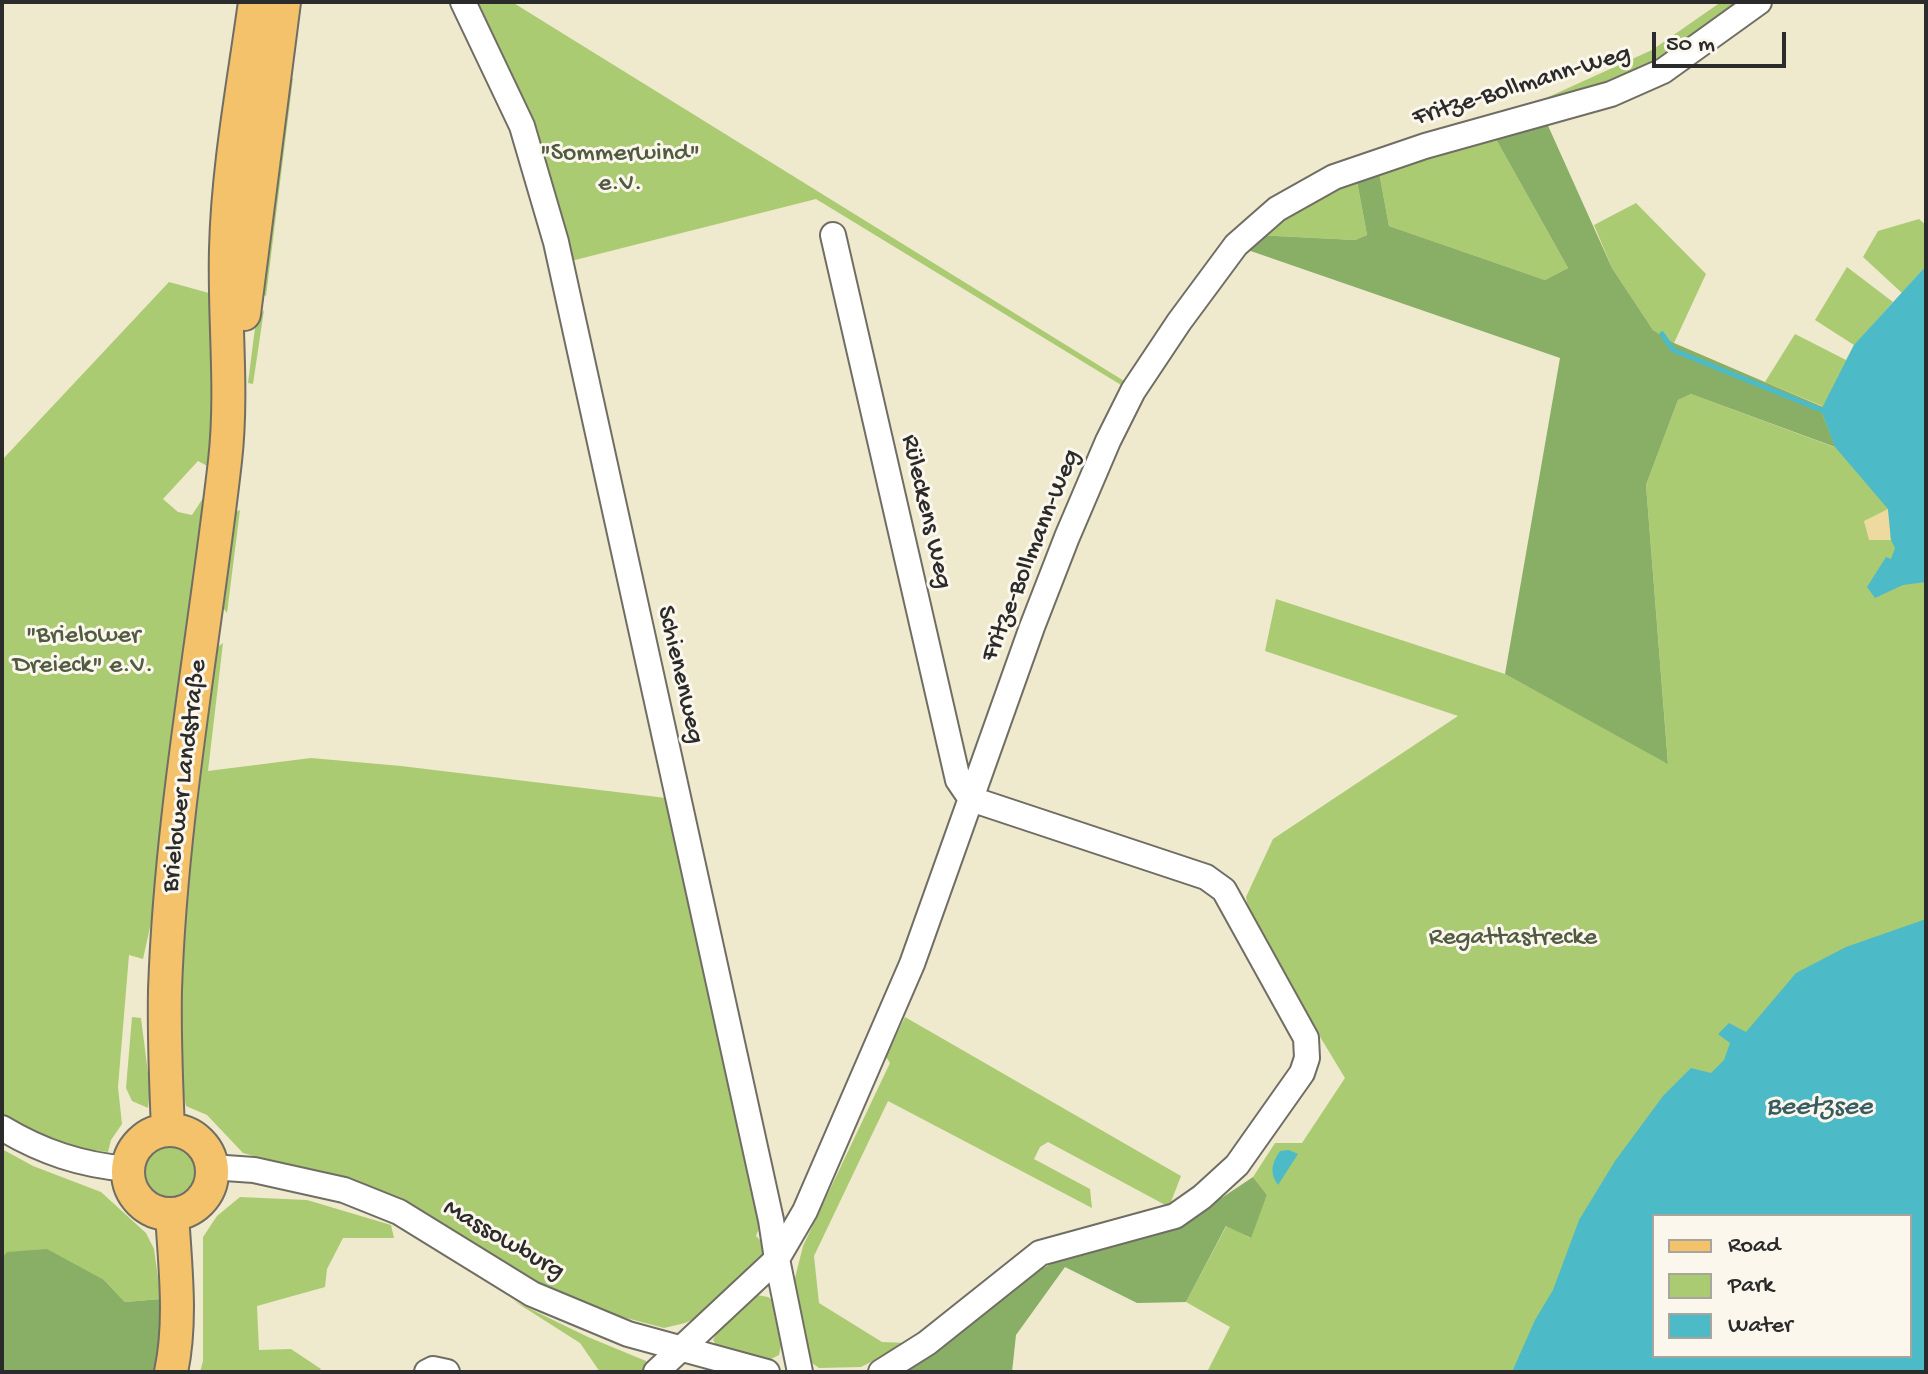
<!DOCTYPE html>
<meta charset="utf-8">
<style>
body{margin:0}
#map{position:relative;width:1928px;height:1374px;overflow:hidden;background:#efe9ce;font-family:"Gochi Hand",sans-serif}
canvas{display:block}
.frame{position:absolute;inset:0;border:4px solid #2b2b2b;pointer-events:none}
.legend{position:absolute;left:1652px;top:1214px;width:260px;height:144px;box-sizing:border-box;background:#fbf7ec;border:2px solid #a8a59f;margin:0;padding:10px 14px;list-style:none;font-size:24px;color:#2b2b2b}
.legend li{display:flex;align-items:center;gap:16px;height:40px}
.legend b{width:40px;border:2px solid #a8a59f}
.scale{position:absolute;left:1652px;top:32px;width:134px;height:36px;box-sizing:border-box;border:4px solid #2b2b2b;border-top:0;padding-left:10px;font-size:24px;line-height:28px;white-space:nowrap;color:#2b2b2b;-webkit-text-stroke:6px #fbf7ec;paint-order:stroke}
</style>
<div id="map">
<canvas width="1928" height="1374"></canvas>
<div class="frame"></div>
<ul class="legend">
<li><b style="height:10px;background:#f3c26a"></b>Road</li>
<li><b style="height:22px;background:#abcb73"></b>Park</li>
<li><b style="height:22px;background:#4cbac7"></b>Water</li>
</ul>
<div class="scale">50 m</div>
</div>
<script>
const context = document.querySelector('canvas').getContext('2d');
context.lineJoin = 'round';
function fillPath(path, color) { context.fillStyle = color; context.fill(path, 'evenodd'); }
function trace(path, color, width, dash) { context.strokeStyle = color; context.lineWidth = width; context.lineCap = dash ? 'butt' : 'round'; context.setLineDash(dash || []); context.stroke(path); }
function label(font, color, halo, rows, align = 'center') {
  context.font = font + ' "Gochi Hand",sans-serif'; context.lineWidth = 6; context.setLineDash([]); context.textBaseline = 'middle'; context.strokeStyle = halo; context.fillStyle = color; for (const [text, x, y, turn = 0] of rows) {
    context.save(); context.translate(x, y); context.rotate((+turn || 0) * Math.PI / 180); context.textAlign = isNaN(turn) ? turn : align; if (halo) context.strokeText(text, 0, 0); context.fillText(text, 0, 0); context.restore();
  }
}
fillPath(new Path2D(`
 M463,2H512L1129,384L1126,388L816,199L571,261Z
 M1721,2H1743L1664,61L1603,87L1524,108L1652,50Z
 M293,78L266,296L256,291L286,79Z
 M1492,132L1568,268L1545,280L1389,226L1378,167Z
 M1356,176L1367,235L1355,240L1256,235Z
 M1636,203L1706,274L1674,343L1653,330L1612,268L1594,225Z
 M1919,219L1926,225V266L1902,293L1863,257L1878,231Z
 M1847,267L1893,302L1855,345L1926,346V1372H1207L1230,1327L1186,1302L1227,1225L1250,1238L1267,1195L1253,1177L1275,1143H1302L1345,1078L1251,923L1246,897L1273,839L1458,716L1265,651L1276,599L1505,674L1668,763L1646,485L1678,400L1691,394L1834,447L1821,410L1822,406L1765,382L1795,334L1846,360L1854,345L1815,320ZM1654,1216H1910V1356H1654Z
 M169,282L209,293L223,361L213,469L198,461L163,499L178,512L192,515L205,495L158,891L143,959L129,955L118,1087L122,1124L111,1140L108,1152C66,1147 39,1138 2,1117V460Z
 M264,310L253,384L248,383L256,320Z
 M240,510L227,613L220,604L231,514Z
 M223,643L208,771L311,758L401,766L666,798L765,1213L756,1236L774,1254L707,1313L685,1323L664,1328L630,1319L584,1306L539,1289L344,1181L243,1153L207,1115L186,1106L176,1057V951L215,649Z
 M132,1017L141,1018L150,1089L148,1108L132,1101L126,1088Z
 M905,1017L1181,1176L1169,1207L1048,1142L1040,1147L1034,1159L1090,1189L1092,1208L888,1101L814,1256L819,1303L882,1342L908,1343L861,1367L819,1368L812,1363L794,1282L803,1246L890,1063L886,1057Z
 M145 1171a25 25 0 1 1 50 0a25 25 0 1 1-50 0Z
 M2,1149L33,1166L101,1192L146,1233L154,1249L161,1299L125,1302L104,1280L8,1252L2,1258Z
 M240,1197L307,1200L391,1225L394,1238H343L327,1269L325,1287L257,1306L259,1350L291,1349L321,1369L319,1372H200L203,1361V1237L217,1216Z
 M757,1295L768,1297L778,1304L782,1340L779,1355L769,1360L718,1348L713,1340L719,1328Z
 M514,1301L588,1337L646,1361L647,1372H600L580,1343Z`), '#abcb73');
fillPath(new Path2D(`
 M1545,119L1612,268L1653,330L1674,343L1823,407L1821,410L1835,447L1691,394L1678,400L1646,485L1668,764L1505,674L1560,358L1242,248L1256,235L1355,240L1367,235L1356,176L1378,167L1389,226L1545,280L1568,268L1492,132Z
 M1253,1177L1267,1195L1251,1238L1226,1226L1186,1302L1137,1303L1065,1267L1016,1335L1012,1372H904L918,1365L988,1304L1039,1270L1070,1255L1202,1211Z
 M47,1249L104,1280L125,1302L161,1299L160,1342L156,1372H2V1258L7,1252Z`), '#88af65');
fillPath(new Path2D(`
 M1888,509L1891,540H1869L1864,521Z`), '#eeda9e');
fillPath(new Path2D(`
 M1926,266V582L1903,585L1875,598L1867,587L1886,557L1891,559L1895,548L1891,540L1888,509L1835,447L1821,410L1854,345Z
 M1926,919V1372H1512L1535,1320L1553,1290L1579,1220L1615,1161L1663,1096L1691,1068L1711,1073L1724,1060L1730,1043L1718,1034L1729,1023L1746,1032L1796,973L1846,947ZM1654,1216H1910V1356H1654Z
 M1289,1150L1298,1154L1278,1185C1269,1172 1272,1163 1280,1151Z`), '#4cbac7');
trace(new Path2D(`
 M1662,334L1673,350L1821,410`), '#4cbac7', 5);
const minor = new Path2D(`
 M463,2L522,126L556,242L771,1220L777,1259L800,1372
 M833,235L958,780L971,799
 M2,1128C42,1152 81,1165 128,1169
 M211,1167L254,1170L344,1190L399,1212L532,1294L628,1334L767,1372
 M427,1372L433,1369L447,1372
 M656,1372L777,1259L805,1211L912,964L1032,627L1067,537L1108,441L1133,391L1179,322L1236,245L1277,209L1334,177L1425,146L1611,94L1663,71L1759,2
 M881,1372L927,1343L1040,1253L1175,1216L1202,1197L1237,1165L1302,1073L1307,1058L1306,1038L1224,890L1206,877L971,799`);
const major = new Path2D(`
 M244,314L284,2
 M168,1130C166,1083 164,1037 165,990C171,813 205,637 225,461C233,390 224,320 226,249C228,166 244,83 255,2
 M128 1172a42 42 0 1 1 84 0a42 42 0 1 1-84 0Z
 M171,1372C182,1321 175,1265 172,1214`);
trace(minor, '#706e64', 28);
trace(major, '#706e64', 36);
trace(minor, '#fff', 24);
trace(major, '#f3c26a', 32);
label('26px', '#2b2b2b', '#fbf7ec', [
 ["Fritze-Bollmann-Weg",1522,87,-17],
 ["Rüleckens Weg",925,512,77],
 ["Fritze-Bollmann-Weg",1032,556,-68],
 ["Schienenweg",679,675,77],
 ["Brielower Landstraße",186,776,-83],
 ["Massowburg",503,1241,30]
]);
label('26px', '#515b41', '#fbf7ec', [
 ["\"Sommerwind\"",620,155],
 ["e.V.",620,185],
 ["\"Brielower",83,637],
 ["Dreieck\" e.V.",83,667],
 ["Regattastrecke",1513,939]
]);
label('italic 28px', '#375d62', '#fbf7ec', [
 ["Beetzsee",1819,1109]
]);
</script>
